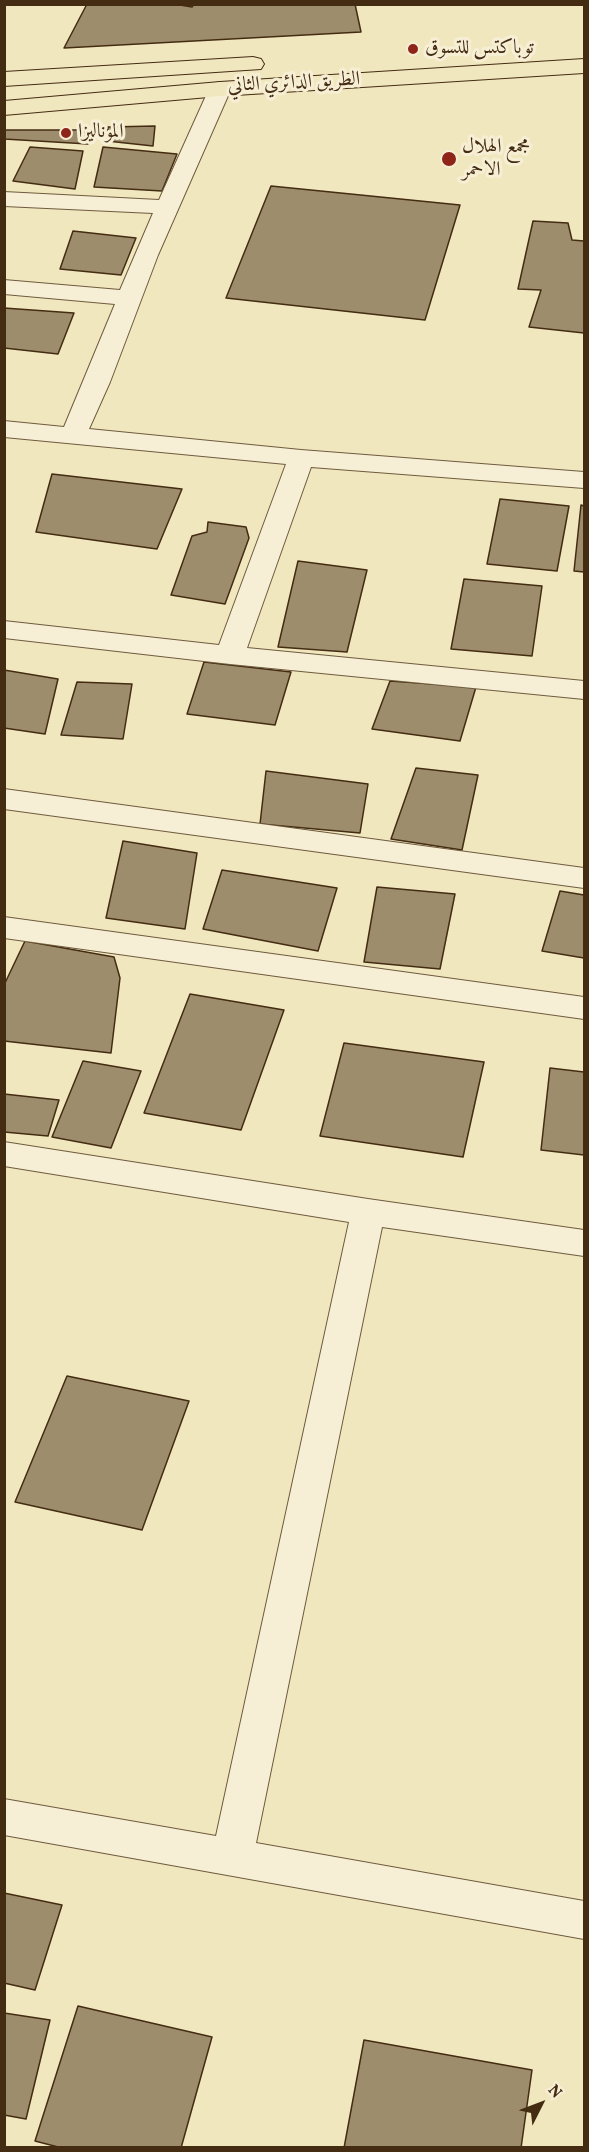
<!DOCTYPE html>
<meta charset="utf-8">
<style>
body{margin:0}
#map{position:relative;width:589px;height:2152px;overflow:hidden;background:#f1e7bf;font-family:Vollkorn,serif}
canvas{display:block}
.frame{position:absolute;inset:0;border:6px solid #442c13;pointer-events:none}
.north{position:absolute;left:511px;top:2074px;width:60px;height:60px;-webkit-text-stroke:4px #f6efd5;paint-order:stroke;rotate:48deg;font-size:16px;font-weight:700;line-height:24px;text-align:center;color:#442c13}
.north::after{content:'';display:block;margin:auto;width:21px;height:27px;background:#442c13;clip-path:polygon(50% 0,100% 100%,50% 72%,0 100%)}
</style>
<div id="map">
<canvas width="589" height="2152"></canvas>
<div class="frame"></div>
<div class="north">N</div>
</div>
<script>
const context = document.querySelector('canvas').getContext('2d');
context.lineJoin = 'round';
function fillPath(path, color) { context.fillStyle = color; context.fill(path, 'evenodd'); }
function trace(path, color, width, dash) { context.strokeStyle = color; context.lineWidth = width; context.lineCap = dash ? 'butt' : 'round'; context.setLineDash(dash || []); context.stroke(path); }
function label(font, color, halo, rows, align = 'center') {
  context.font = font + ' Vollkorn,Amiri,serif'; context.lineWidth = 6; context.setLineDash([]); context.textBaseline = 'middle'; context.strokeStyle = halo; context.fillStyle = color; for (const [text, x, y, turn = 0] of rows) {
    context.save(); context.translate(x, y); context.rotate((+turn || 0) * Math.PI / 180); context.textAlign = isNaN(turn) ? turn : align; if (halo) context.strokeText(text, 0, 0); context.fillText(text, 0, 0); context.restore();
  }
}
const building = new Path2D(`
 M87,4H174L192,7L194,4H355L361,32L64,48Z
 M155,126L153,146L107,141L108,127Z
 M4,130H85L88,144L4,139Z
 M30,147L83,151L75,189L13,181Z
 M103,147L177,154L162,191L94,187Z
 M271,186L460,205L425,320L226,298Z
 M533,221L568,223L572,240L584,241V333L529,327L541,290L518,289Z
 M73,231L136,238L121,275L60,269Z
 M4,308L74,313L58,354L4,348Z
 M52,474L182,489L157,549L36,532Z
 M500,499L569,506L557,571L487,564Z
 M581,505L584,506V572L574,571Z
 M208,522L246,527L249,538L225,604L171,595L192,536L207,532Z
 M298,561L367,570L347,652L278,647Z
 M464,579L542,586L532,656L451,649Z
 M204,662L291,672L275,725L187,714Z
 M4,670L58,679L45,734L4,728Z
 M390,681L476,687L460,741L372,729Z
 M77,682L132,684L123,739L61,735Z
 M416,768L478,775L462,850L391,839Z
 M266,771L368,784L360,833L260,824Z
 M123,841L197,853L185,929L106,918Z
 M222,870L337,888L318,951L203,929Z
 M377,887L455,894L440,969L364,962Z
 M560,891L584,895V958L542,951Z
 M25,941L114,957L120,978L111,1053L4,1041V985Z
 M190,994L284,1010L241,1130L144,1113Z
 M344,1043L484,1062L463,1157L320,1136Z
 M83,1061L141,1071L111,1148L52,1137Z
 M550,1068L584,1072V1155L541,1150Z
 M4,1094L59,1100L48,1136L4,1132Z
 M67,1376L189,1401L142,1530L15,1502Z
 M4,1893L62,1905L35,1990L4,1983Z
 M78,2006L212,2037L181,2148H62L35,2141Z
 M4,2013L50,2020L26,2119L4,2115Z
 M364,2040L532,2070L521,2148H344Z`);
fillPath(building, '#9e8d6c');
trace(building, '#442c13', 1.5);
const street = new Path2D(`
 M220,82L228,84L231,89L158,255L110,382L89,429L301,450L584,472V488L311,467L247,648L584,681V699L230,664L4,638V621L219,645L286,464L4,437V421L64,427L115,304L4,294V280L120,290L153,213L4,206V192L159,200L209,89L212,84Z
 M4,789L584,868V888L4,809Z
 M4,917L584,997V1019L4,938Z
 M4,1142L368,1199L584,1230V1256L382,1227L256,1843L584,1901V1939L4,1835V1799L216,1836L349,1222L4,1166Z`);
const primary = new Path2D(`
 M253,57L261,59L264,64L261,69L4,86V72Z
 M584,59V73L220,96L4,115V101L220,82Z`);
trace(street, '#6f5b3e', 2);
trace(primary, '#442c13', 2);
fillPath(street, '#f6efd5');
fillPath(primary, '#f1e7bf');
for (const [x, y, r, color] of [
 [413,49,6,"#8f2418"],
 [66,133,6,"#8f2418"],
 [449,159,8,"#8f2418"]
]) { const dot = new Path2D(); dot.arc(x, y, r, 0, 2 * Math.PI); context.fillStyle = color; context.fill(dot); trace(dot, '#f6efd5', 2); }
label('20px', '#442c13', '#f6efd5', [
 ["توباكتس للتسوق",425,49],
 ["الموناليزا",78,133],
 ["مجمع الهلال",462,148],
 ["الاحمر",462,171]
], 'left');
label('20px', '#442c13', '#f6efd5', [
 ["الطريق الدائري الثاني",294,84,-3]
]);
</script>
